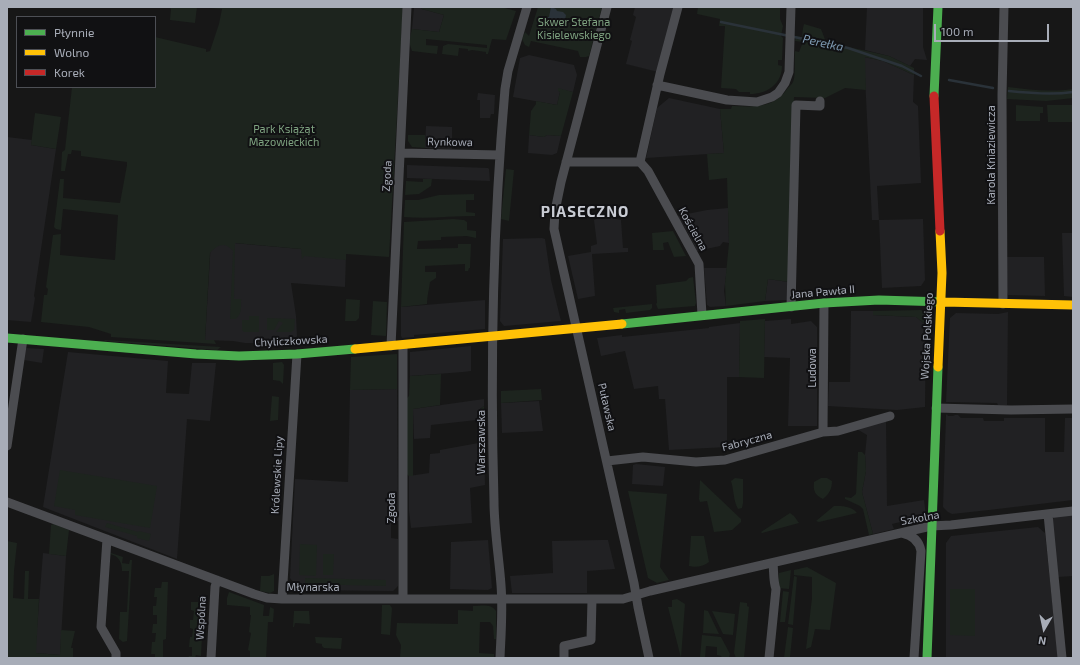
<!DOCTYPE html>
<meta charset="utf-8">
<style>
body{margin:0}
#map{position:relative;width:1080px;height:665px;overflow:hidden;background:#171717;font-family:"Exo 2",sans-serif}
canvas{display:block}
.frame{position:absolute;inset:0;border:8px solid #a8adb8;pointer-events:none}
.legend{position:absolute;left:16px;top:16px;width:140px;height:72px;box-sizing:border-box;background:#111113;border:1px solid #4d4f55;margin:0;padding:5px 7px;list-style:none;font-size:12px;color:#a8adb8}
.legend li{display:flex;align-items:center;gap:8px;height:20px}
.legend b{width:20px;border:1px solid #4d4f55}
.north{position:absolute;left:1024px;top:609px;width:40px;height:40px;-webkit-text-stroke:3px #111113;paint-order:stroke;rotate:189deg;font-size:11px;font-weight:700;line-height:16px;text-align:center;color:#a8adb8}
.north::after{content:'';display:block;margin:auto;width:14px;height:18px;background:#a8adb8;clip-path:polygon(50% 0,100% 100%,50% 72%,0 100%)}
.scale{position:absolute;left:934px;top:24px;width:115px;height:18px;box-sizing:border-box;border:2px solid #a8adb8;border-top:0;padding-left:5px;font-size:12px;line-height:14px;white-space:nowrap;color:#a8adb8;-webkit-text-stroke:3px #111113;paint-order:stroke}
</style>
<div id="map">
<canvas width="1080" height="665"></canvas>
<div class="frame"></div>
<ul class="legend">
<li><b style="height:5px;background:#4caf50"></b>Płynnie</li>
<li><b style="height:5px;background:#ffc107"></b>Wolno</li>
<li><b style="height:5px;background:#c62828"></b>Korek</li>
</ul>
<div class="north">N</div>
<div class="scale">100 m</div>
</div>
<script>
const context = document.querySelector('canvas').getContext('2d');
context.lineJoin = 'round';
function fillPath(path, color) { context.fillStyle = color; context.fill(path, 'evenodd'); }
function trace(path, color, width, dash) { context.strokeStyle = color; context.lineWidth = width; context.lineCap = dash ? 'butt' : 'round'; context.setLineDash(dash || []); context.stroke(path); }
function label(font, color, halo, rows, align = 'center') {
  context.font = font + ' "Exo 2",sans-serif'; context.lineWidth = 4; context.setLineDash([]); context.textBaseline = 'middle'; context.strokeStyle = halo; context.fillStyle = color; for (const [text, x, y, turn = 0] of rows) {
    context.save(); context.translate(x, y); context.rotate((+turn || 0) * Math.PI / 180); context.textAlign = isNaN(turn) ? turn : align; if (halo) context.strokeText(text, 0, 0); context.fillText(text, 0, 0); context.restore();
  }
}
fillPath(new Path2D(`
 M421,7L422,9L444,15L439,32L412,29L414,8Z
 M635,7H675L658,72L626,64L632,41L630,40L636,17L633,15Z
 M867,7H923V47L927,60L915,59L910,66L889,56L865,50Z
 M529,55L574,65L577,75L573,92L558,89L560,92L557,105L513,97L520,58Z
 M864,57L883,61L914,75L913,102L918,106L921,183L877,186L879,220L923,219L925,280L921,286L882,288L879,220H872Z
 M478,93L495,95L494,114H491L490,118H480V100H477Z
 M669,98L720,109L724,153L646,158L657,108Z
 M426,126L452,127V149L425,148Z
 M529,135L544,137L547,135L561,136L557,153L552,155L528,153Z
 M7,137L32,140L31,145L56,149L34,296L35,298L31,322L7,320Z
 M407,165L488,168L489,169L490,181L407,178Z
 M728,208L729,243L723,242L720,246L697,251L687,231L677,216L707,210Z
 M616,216V219L621,220L623,248H628V252L592,254L595,296L578,299L568,256L591,252V246L597,244L594,220L598,218Z
 M1062,233H1073V297L1064,296Z
 M542,238L545,239L551,280L561,321L504,326L500,321L503,239Z
 M211,241L345,253L346,255L345,287L291,283L296,316L297,336L295,338L302,337L301,343H245L233,341L205,340Z
 M1007,257H1044L1045,296L1008,295L1006,290Z
 M704,268H727L724,291L726,306L710,307L707,305Z
 M768,279L789,282L788,300L765,301Z
 M485,300V329L414,335V337L402,338L401,336V307Z
 M851,311H873V315L916,317L926,325L925,407L897,410L828,406L829,382H850Z
 M1008,312L1007,405H998L997,403L946,402L950,318L956,313L998,314Z
 M791,319V324L811,321L817,327V426H788L790,358L764,357L765,321Z
 M740,323L739,377H727V447L669,450L665,399H659L658,386L634,389L625,351L601,356L597,338L622,335V337L709,328V327Z
 M471,346V371L463,372L410,376V352Z
 M25,348L44,349L42,363L24,360Z
 M68,352L168,361L166,393L189,394L192,363H216L210,421L187,419L177,559L43,507Z
 M397,389L398,521H391V538L398,539V586L393,591L299,590L290,578L295,479L348,482L350,390Z
 M484,399V406L479,410L477,420L431,425L430,438L414,439L413,409Z
 M539,401L543,431L502,433L501,403Z
 M947,414L948,416H953L955,415H958L961,418H983L984,421H1004V418H1045V452H1064L1065,418H1073V500L989,510L952,514L948,512L943,507L946,415Z
 M886,419L887,506L924,500L926,516L892,524L894,529L873,534L862,492L866,471L865,455L867,435L855,428Z
 M484,442L485,485L470,488L472,523L411,528L409,511V476L429,473L430,454L440,453V450Z
 M636,464L665,467L663,486L632,484L633,465Z
 M1073,514V576L1058,577L1052,521L1054,517Z
 M1038,527L1045,533L1058,658H946V543L951,536Z
 M488,540L492,588L488,590L450,589L451,542Z
 M601,540H608L615,569L587,571V593H512L510,576L553,573L552,541Z
 M43,553L66,556L60,655L35,653Z`), '#212123');
fillPath(new Path2D(`
 M169,7H403L389,257L346,254V260L304,256L303,258L302,259L301,249L235,243L234,299H241C241,307 242,313 236,319H230L233,251C225,241 217,245 210,253L205,340H214L216,344L111,337V334L89,327L41,322L44,295H47L48,289L46,287L53,235L61,234L60,255L115,260L118,215L63,209L61,230L56,229L54,227L60,179H64L63,198L120,203L127,165V162L81,156V151L72,150L71,154H68L65,171H61L62,152L65,150L72,87H155V37L206,49V52L210,51L219,24L222,9L197,7L195,23L170,20L171,9Z
 M421,7H501L516,11L506,40L492,39L488,54H486V52L472,50L468,51V49L459,48L458,56L442,54L443,46L448,44L487,48V45L426,39V45L438,46L437,54L412,51L409,42L412,29L439,32L444,15L422,9Z
 M538,7H602L589,56L586,57H580L578,51L531,41L529,47L525,45L522,39L525,32L529,36Z
 M698,7H780V19L783,26L781,36L783,38L782,60H778V65L782,66C782,84 767,94 750,94V92H739L736,89L721,88L725,26H719L720,19L697,14Z
 M804,24L821,29L826,42L889,56L914,68V75L883,61L865,57L866,90L845,88L825,98L794,97L789,282L768,279L765,301L726,306L725,284L729,243L727,178L709,180L707,154L724,153L720,109H731L732,106H734C755,107 774,108 787,89C789,87 792,84 793,82C796,75 794,59 795,51L799,52L803,42L795,41L796,36L802,37L803,28Z
 M1008,87C1030,90 1051,92 1073,89V98L1046,101L1007,99Z
 M558,88L573,92L561,136L547,135L544,137L529,135L531,111L536,104V101L557,105L560,92L558,91Z
 M1016,105L1043,107V113H1040V121H1016Z
 M1047,105H1073V122H1048Z
 M35,113L61,117L56,149L31,145Z
 M408,135H425V148L412,147L408,141Z
 M506,169L514,170L509,221L501,219Z
 M423,179H432L431,186L419,194L405,195L406,181L423,182Z
 M474,194V200H466V212L475,213V216C451,216 428,219 404,217L405,200H418L439,195Z
 M453,219L464,220L467,222V230L476,231V238L467,236L441,237V240L418,241L417,249L458,248V244H471L470,268H469L468,271H465V264L425,266V272H436V278L430,282C429,290 427,296 427,304L401,307L404,222Z
 M673,231L686,256L674,257L668,242L663,243L664,250H653L652,233Z
 M693,277L696,303L695,306L658,309L656,304L657,303L656,285L686,281L689,278Z
 M346,299L360,300L359,318L356,321H345Z
 M373,301L387,302L386,336L371,335Z
 M652,304V308L650,310L626,313L625,309L619,310V313L614,312L613,308Z
 M921,310L927,314L926,325L916,317L873,315V311Z
 M249,316H259V332H244L242,330V320H249Z
 M267,318L295,319L294,330L291,332H276L283,323L279,321L274,330H267Z
 M765,319L764,378L739,377L740,321Z
 M105,340L221,347L217,350L104,341Z
 M397,354V389L350,390L351,357Z
 M282,362L284,365L283,384L280,381L273,380V363Z
 M441,374L440,405L413,409V476H409L406,474L407,398L409,396L410,376Z
 M541,389L542,400L501,403V391Z
 M272,396L279,397L278,420L270,421Z
 M484,406V442L480,443L479,420H477C477,414 479,409 484,406Z
 M858,452H862L865,455L866,471L862,492L873,534L869,535L863,509L860,506L845,499V497L851,498L856,494Z
 M60,470L157,486L150,528L75,515V510L54,506Z
 M735,478L743,479V503L742,508L738,509C733,500 734,490 731,481Z
 M821,478H827L832,481C832,489 829,494 823,499C815,495 813,491 814,482Z
 M700,480L741,519V522L732,530L714,532L707,501L700,502L699,499Z
 M628,491L667,494L660,567L669,580L657,583L648,578Z
 M834,506C842,506 852,506 857,513L819,522L816,521Z
 M790,513L794,516L799,523L762,533L761,532Z
 M107,523L138,532L139,531L151,534L149,541L137,538V536L105,527Z
 M54,524L69,530L66,556L49,554L51,525Z
 M691,536H704L709,562C704,566 696,568 689,566Z
 M7,541L17,543L14,571L13,598L24,599L25,571H29L28,599H39L36,653L60,655L61,630L75,631L71,648H73V658H7Z
 M300,544L317,545L316,576L299,575Z
 M111,553L123,557L122,563L129,564L130,560H132L127,641L123,642L119,639L120,612H127L129,571H122C122,562 119,556 110,554Z
 M323,554H334L333,575H323Z
 M807,567L836,583L830,630L815,629L811,647L806,649L812,598V577L794,575V570Z
 M791,570L789,589L778,588L779,573Z
 M274,574V591L270,593L260,591L261,576H269Z
 M794,576L797,577L793,625L788,624Z
 M305,578L386,580V586L305,584Z
 M162,582H168L166,639L163,640V658H155V654H151L152,642H155L156,633H152L153,624H157V615H153V606H156L157,597H154L155,588H161Z
 M950,589H975V636L950,635Z
 M783,591L789,592L785,622H780Z
 M229,592L264,605L263,616H269L270,607L274,609L273,622H268L266,658H250V651L248,650L251,633L249,632L251,615H250V607L227,605V598Z
 M198,596H204L201,656L196,655L195,658H188L189,656H192V647H189L190,637H192L193,629L190,628V620H193L194,611L191,610V602H198Z
 M677,599L685,604L681,658L668,607H672V600Z
 M740,602L747,603V606L749,607L744,658H736L734,653Z
 M382,605H390L392,608L390,635L381,634Z
 M473,606C481,606 491,603 496,611V639H494L493,626L490,622H480L479,653L494,654V658H400L401,645L396,635L397,623L458,624V610L473,611Z
 M704,610L708,611L719,634L703,633Z
 M294,611H309L310,624L295,623L294,627H293Z
 M712,611L735,614L733,635L723,634Z
 M788,627L793,628L790,657L796,658H784Z
 M702,635L721,637L730,654L729,658H722L721,656L717,655V647L706,646L705,658H700Z
 M315,637L342,638L341,649L324,648L322,646V644L316,643Z`), '#1d241e');
fillPath(new Path2D(`
 M551,7L556,9L557,11L563,12L566,15L565,20L563,22L558,23L557,28L549,27L545,17H549Z`), '#2a3239');
trace(new Path2D(`
 M721,22L848,48L902,66L921,76
 M949,80L993,88
 M1009,91C1030,93 1052,95 1073,92`), '#2a3239', 2.5);
trace(new Path2D(`
 M607,7L561,182L555,211L554,229L634,583L638,607L649,658
 M657,85L727,100L757,102L772,97L778,93L785,83L789,72L791,7
 M400,153L500,155
 M566,162H640L648,171L699,264L702,315
 M640,162L660,74L678,7
 M1003,304L1002,95L1004,7
 M791,307L796,105L820,106V101
 M403,345V599
 M391,346L407,7
 M936,408L1011,410L1073,409
 M823,432L824,303
 M7,446L23,339
 M607,461L643,457L696,462L725,460L823,432L838,431L890,416
 M7,502L254,594L267,598L282,599H623L650,591L931,526L951,525L1073,511
 M1048,514L1062,658
 M902,533C912,535 919,540 921,551L914,658
 M107,539L101,627L116,653V658
 M282,599L297,354
 M211,658L215,587L217,580
 M500,658C501,634 503,610 501,585C499,557 494,529 494,501C490,364 493,226 505,89L508,71L527,7
 M564,658V646L591,640L592,599
 M769,658L776,589C773,581 774,572 773,563`), '#4b4c50', 9);
trace(new Path2D(`
 M934,96L938,7
 M622,324L824,303L879,300L944,302
 M7,338L196,354L239,356L297,354L355,349
 M927,658L938,367`), '#4caf50', 9);
trace(new Path2D(`
 M944,302L1073,305
 M355,349L622,324
 M938,367L942,273L940,231`), '#ffc107', 9);
trace(new Path2D(`
 M934,96L940,231`), '#c62828', 9);
label('11px', '#7fa381', '#111113', [
 ["Skwer Stefana",574,22],
 ["Kisielewskiego",574,35],
 ["Park Książąt",284,129],
 ["Mazowieckich",284,142]
]);
label('11px', '#a8adb8', '#111113', [
 ["Rynkowa",450,142,1],
 ["Karola Kniaziewicza",991,155,-90],
 ["Zgoda",387,176,-87],
 ["Kościelna",693,229,61],
 ["Jana Pawła II",823,292,-5],
 ["Wojska Polskiego",927,336,-87],
 ["Chyliczkowska",291,341,-3],
 ["Ludowa",812,368,-90],
 ["Puławska",607,407,77],
 ["Fabryczna",747,441,-15],
 ["Warszawska",481,442,-90],
 ["Królewskie Lipy",277,475,-87],
 ["Zgoda",391,508,-90],
 ["Szkolna",920,518,-10],
 ["Młynarska",313,587],
 ["Wspólna",201,618,-87]
]);
label('italic 12px', '#7f9bb3', '#111113', [
 ["Perełka",823,43,12]
]);
context.letterSpacing = '1px';
label('bold 15px', '#c9ccd4', '#111113', [
 ["PIASECZNO",585,212]
]);
context.letterSpacing = '0px';
</script>
